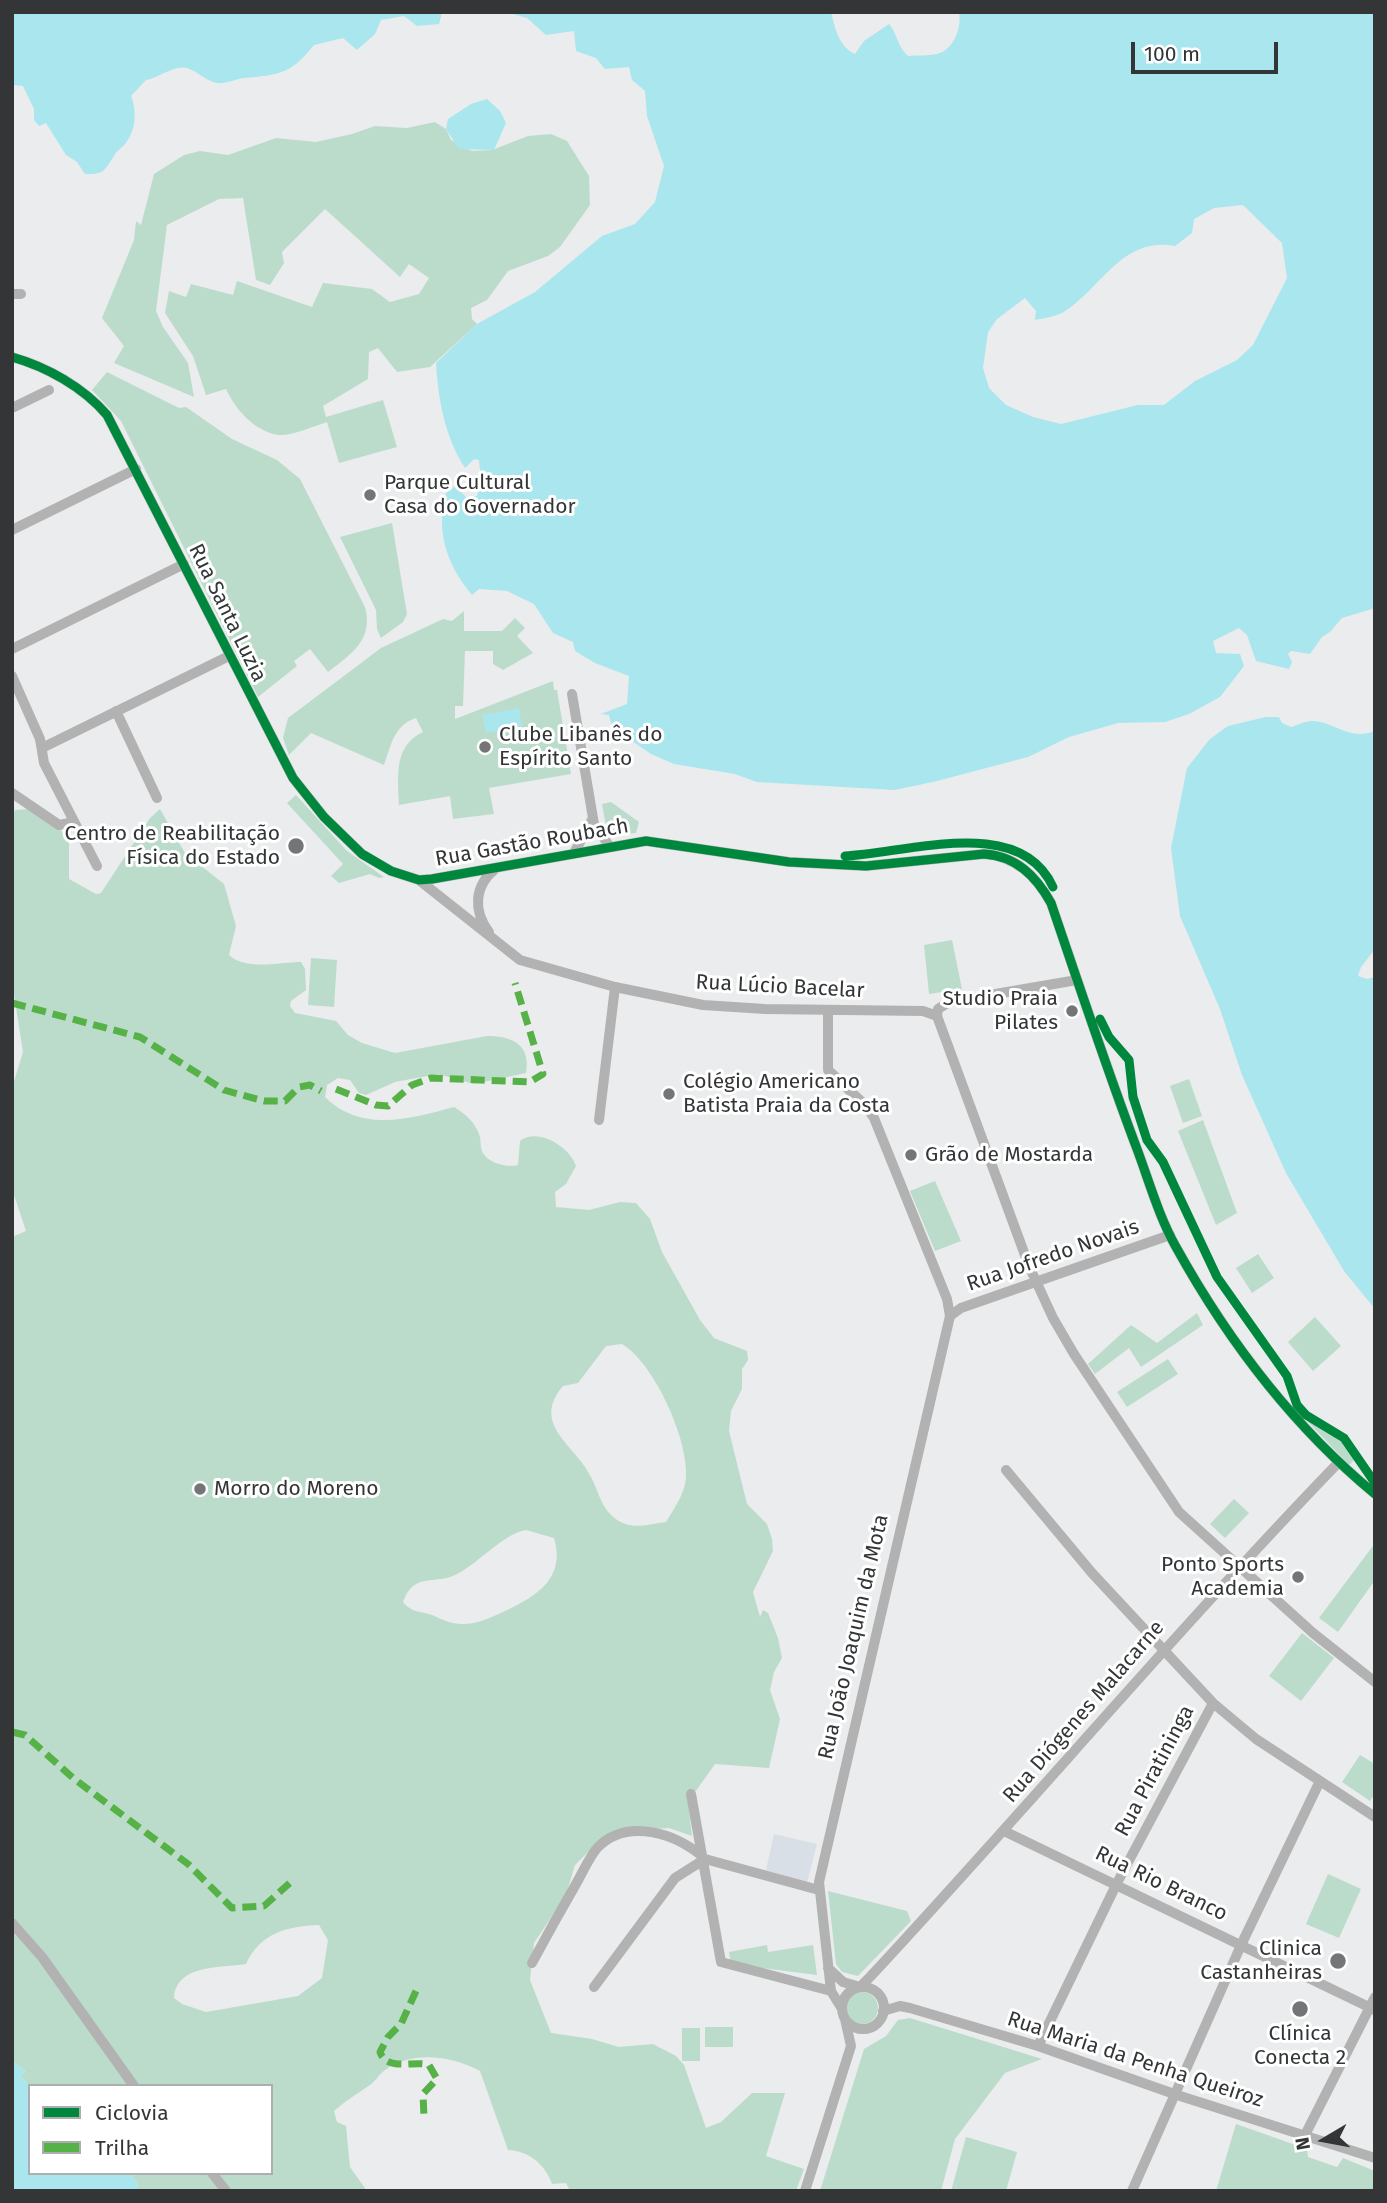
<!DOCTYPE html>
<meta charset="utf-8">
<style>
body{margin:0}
#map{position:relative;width:1387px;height:2203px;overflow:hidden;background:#eaecee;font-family:"Fira Sans",sans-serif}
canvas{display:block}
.frame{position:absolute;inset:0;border:14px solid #333536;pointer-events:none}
.legend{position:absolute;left:28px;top:2084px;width:245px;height:91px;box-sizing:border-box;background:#fff;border:2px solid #adaeaf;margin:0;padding:9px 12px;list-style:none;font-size:21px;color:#333536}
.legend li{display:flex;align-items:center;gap:14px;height:35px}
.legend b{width:35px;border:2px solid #adaeaf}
.north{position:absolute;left:1289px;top:2105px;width:70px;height:70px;-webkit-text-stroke:5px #fff;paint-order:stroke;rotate:260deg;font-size:19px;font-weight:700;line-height:28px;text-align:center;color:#333536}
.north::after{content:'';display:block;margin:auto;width:24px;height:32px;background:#333536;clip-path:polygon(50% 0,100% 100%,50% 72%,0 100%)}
.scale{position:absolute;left:1131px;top:42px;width:147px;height:32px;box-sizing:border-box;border:4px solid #333536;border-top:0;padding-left:9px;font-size:21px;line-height:24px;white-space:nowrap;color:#333536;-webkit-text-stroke:5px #fff;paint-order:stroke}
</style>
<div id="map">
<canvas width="1387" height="2203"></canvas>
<div class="frame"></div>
<ul class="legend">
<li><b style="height:9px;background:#00873e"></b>Ciclovia</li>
<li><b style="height:9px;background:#56b246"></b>Trilha</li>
</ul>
<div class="north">N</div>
<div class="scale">100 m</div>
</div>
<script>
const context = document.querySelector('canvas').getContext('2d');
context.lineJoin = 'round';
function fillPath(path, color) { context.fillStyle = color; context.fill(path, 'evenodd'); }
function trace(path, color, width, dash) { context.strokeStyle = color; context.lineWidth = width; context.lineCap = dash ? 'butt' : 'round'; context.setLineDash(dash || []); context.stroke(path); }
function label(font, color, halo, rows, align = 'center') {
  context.font = font + ' "Fira Sans",sans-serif'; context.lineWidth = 6; context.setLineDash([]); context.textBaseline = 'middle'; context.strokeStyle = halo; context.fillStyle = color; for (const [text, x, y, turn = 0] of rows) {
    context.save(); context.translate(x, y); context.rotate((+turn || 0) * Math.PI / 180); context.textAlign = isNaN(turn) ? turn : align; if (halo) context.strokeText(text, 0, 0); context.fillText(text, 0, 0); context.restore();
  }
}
fillPath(new Path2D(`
 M774,1834L817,1844L807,1883L766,1870Z`), '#d9dfe6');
fillPath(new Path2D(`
 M435,122L446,129L451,140L472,151L492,150L528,136L551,134L567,141L589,176L590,205L560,247L548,256L508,271L487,300L471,308L472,319L477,324L430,367L397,372L378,348L369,352L368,379L323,406L326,417L383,400L397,447L339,463L327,422C314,426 292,436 279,435C255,432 235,409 226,389L206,395L193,356L165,313L169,291L186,297L191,284L233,295L237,281L312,307L323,283L372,289L390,302L419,294L429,278L409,264L400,277L325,209L282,252L284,263L270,285L256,280L243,198L219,199L167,225L156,311L163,327L188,363L194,397L114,363L124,346L102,318L134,240L136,221L141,225L154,174L184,155L200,151L228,155L276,138L316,142L352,134L375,126L407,128Z
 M107,372L179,408L186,407L232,439L277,460L300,479L365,607C374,640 351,654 328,672L310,649L294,661L297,666L258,697L121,421L92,390Z
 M392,523L407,614L403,622L381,638L377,629L376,610L340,537Z
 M464,611V631H502L515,618L525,628L517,636L533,653L503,670L493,664V651H465L463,706H455V719L553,681L554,690H557L571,774L489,788L494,814L453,819L450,796L399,805C398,777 393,746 423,732L416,718C394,725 391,745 384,765L311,733L289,755L283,738L288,718L381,648L443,619L452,621Z
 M296,795L347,851L384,877L379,878L370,874L339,883L331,876L343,864L287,803Z
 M611,802L639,822L636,833L608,837L602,804Z
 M28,809L59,828L69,840V879L96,894L101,893L150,818L160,809L185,853L224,884L236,926L229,955C246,971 280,962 301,962L305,969L306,990L291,1001L290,1006L295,1013L336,1021L348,1035L362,1043L395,1053L487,1036C513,1036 531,1045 526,1073L474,1084L438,1074L395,1082L366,1095L359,1093L350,1080L338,1078L327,1085L325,1097C361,1133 411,1119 454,1107C466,1114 476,1123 480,1137C481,1142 480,1148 483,1153C488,1163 508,1168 518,1165L520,1141C538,1127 570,1147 576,1166L566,1184L555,1192L556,1207L589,1210L620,1202L636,1203L650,1219L662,1252L700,1320L714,1338L747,1351L748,1360L742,1369V1389L731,1411L729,1431L747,1504L767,1524L772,1539L773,1551L753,1592L760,1617L763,1610L768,1613L778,1638L782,1658L774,1672L770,1690L780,1719L769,1768L715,1764L688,1802L692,1836L669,1828L635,1830L587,1853L575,1865L566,1895L534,1943L530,1980L551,2033L592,2039L619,2047L653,2044L676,2056L684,2065L706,2128L721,2122L752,2093H785L766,2156L804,2169L796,2191H570L566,2183L552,2184C545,2164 529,2151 508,2150L480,2071C453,2056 412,2050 385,2070C379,2074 376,2081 370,2085C357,2094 345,2101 334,2111L337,2122L346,2126L350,2167L367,2191H136L138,2185L131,2173H271V2086H30L21,2076L25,2071L12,2061V1237L26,1231L12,1189V1088L23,1052L12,982V818L15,810ZM622,1344C654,1363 689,1440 686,1478C684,1495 675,1507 666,1522C651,1524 633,1530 619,1521C601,1510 600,1494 591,1477C576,1445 530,1425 563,1386L578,1383L606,1346ZM526,1530L554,1538C566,1578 537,1596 505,1611C492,1617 478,1624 463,1624C451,1624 443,1620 432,1615C420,1611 412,1613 403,1602C414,1571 434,1586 457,1574C480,1562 503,1534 526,1530ZM319,1925L328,1940L322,1978L298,1996L206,2012L182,2004L174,1998C176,1964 222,1968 246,1964C260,1933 288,1926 319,1925Z
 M952,940L962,989L929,994L924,945Z
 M311,958L337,960L334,1007L308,1005Z
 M1189,1079L1202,1116L1183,1123L1170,1086Z
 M1203,1120L1237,1213L1216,1225L1178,1131Z
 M935,1181L961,1241L935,1251L910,1191Z
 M1258,1254L1274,1278L1252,1293L1236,1268Z
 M1197,1313L1203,1325L1141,1367L1129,1348L1095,1374L1088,1364L1131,1325L1157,1343Z
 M1315,1317L1341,1346L1313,1371L1288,1342Z
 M1168,1359L1178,1374L1127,1407L1117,1392Z
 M1289,1393C1301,1424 1337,1429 1356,1458L1349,1465L1295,1408Z
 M1234,1499L1249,1513L1225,1538L1210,1524Z
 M1375,1543V1580L1338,1632L1319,1618Z
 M1302,1633L1334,1658L1301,1701L1269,1676Z
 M1360,1755L1375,1764V1793L1370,1801L1342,1782Z
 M1328,1874L1361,1889L1339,1938L1306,1924Z
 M828,1891L907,1911L911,1921L858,1976L842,1972L836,1964Z
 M767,1945L768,1952L813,1945L817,1975L731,1964L729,1952Z
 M846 2008a16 16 0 1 1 32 0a16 16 0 1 1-32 0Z
 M910,2018L1042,2059L1005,2073L955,2139L941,2191H820L864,2049L886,2036L898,2020Z
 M705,2027H733V2047H705Z
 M682,2028H700V2061H682Z
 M1236,2124L1307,2149L1308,2157L1337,2167L1343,2158L1375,2171V2191H1216Z
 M966,2137L1017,2152L1006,2191H951Z`), '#bcdccb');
fillPath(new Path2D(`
 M12,12H442L439,24L417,26L404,16L381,20L375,34L357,50L343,38L314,45C291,74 279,75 244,78C236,79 225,84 217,83C206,81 197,71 187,68C173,65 159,78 146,80L131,96C137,111 136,131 125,144C122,148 116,151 114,156C104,170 105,175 85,174L77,162L66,155L46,123L39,126L34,120V109L23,86L12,85Z
 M506,12H831C835,28 839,47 855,54L864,41L889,24C898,35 897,46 908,56C918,55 928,56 937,54C954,50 962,27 959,12H1375V608L1342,618L1330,632L1322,637L1310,654L1291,651L1288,654L1292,662L1289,669L1256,661L1247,635L1239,628L1213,641L1216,653L1240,654L1244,666L1220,697L1189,714L1165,722L1118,723L1069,737L1028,757L937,781L895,790L757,782L735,774L674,764L651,754L612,727L609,715L601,714L627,704L629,676L595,663L575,651L573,642L553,633L534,604L507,591L479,589L472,595C447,565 435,531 446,493L455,486L466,497L477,496L481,480L479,460L474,459L465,468C445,437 438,399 436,363L477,324L535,292L602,236L635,224L655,202L664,166L647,116L645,91L632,80L629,67L605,69L596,58L576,51L574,31L546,35L527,18ZM1243,205L1282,243L1287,278L1253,345L1237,360L1195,381L1164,405H1138L1061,424L1033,417L1006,405L989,388L983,368L988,332L997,319L1025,298L1036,311L1035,320C1044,318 1054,317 1062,313C1101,290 1121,236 1175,246L1192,233L1194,219L1214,208Z
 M487,99L500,111L506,123L494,150L459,149L446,129L448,119L471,104Z
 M519,708L522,726L486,733L482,715Z
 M1266,717H1279L1282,723L1291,727C1298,725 1305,721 1313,721C1335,722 1349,741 1375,731V949L1361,967L1358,976L1367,979L1375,977V1309L1344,1271L1286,1173L1242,1075L1220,1009L1180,916L1171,848L1187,768L1210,739L1228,726Z
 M12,2061L25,2071L21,2076L30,2086V2173H131L138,2185L136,2191H12Z`), '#a9e6ee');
trace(new Path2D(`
 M12,294H21
 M12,357C47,367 83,387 107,415L293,778L324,817L362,854L391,871L419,880L432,879L646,841L789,862L866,866L984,854C1016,856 1036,876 1051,903C1079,985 1106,1067 1137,1149C1149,1181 1159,1217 1176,1247C1227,1339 1294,1427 1375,1494
 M12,408L49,390
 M12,530L136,469
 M12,649L184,564
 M12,676L40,739L44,763L97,866
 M572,694L594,824L610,847
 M116,711L157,798
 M42,748L229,656
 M12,793L59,825L74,822
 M574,853L593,818
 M419,880L520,960L615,987L703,1005L765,1009L923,1011L937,1016
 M489,932C473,911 474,886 495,869
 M828,1011V1070L865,1105L874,1118L947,1299L950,1316L819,1882L831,1991L842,2009
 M937,1016L1029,1266L1053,1318L1074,1354L1179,1512L1313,1633L1375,1682
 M937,1016L938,1009L949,1002L1077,980
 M599,1120L615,987
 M950,1316L961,1308L1170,1235
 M1006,1470L1092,1573L1213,1703L1256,1739L1375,1817
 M691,1794L721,1962L831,1991
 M1006,1832L1375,2010
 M705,1859L819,1890
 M12,1923L42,1957L134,2086
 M532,1963C546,1937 561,1910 576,1884C583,1872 589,1857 598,1847C628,1817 679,1834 705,1859
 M828,1968L843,1982L860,1987L870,1977C1028,1807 1177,1630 1338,1463
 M594,1987L675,1878L705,1859
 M842 2008a21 21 0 1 1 42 0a21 21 0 1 1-42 0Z
 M883,2011L900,2006L910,2008L1038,2046L1177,2095L1375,2158
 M1038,2046L1117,1883L1213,1703
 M1305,2135L1375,1997
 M212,2173L226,2191
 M805,2191L851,2046L845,2019
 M1132,2191L1242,1943L1319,1783`), '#b3b2b2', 10);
trace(new Path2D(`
 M12,1003L140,1037L224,1090L264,1101H285L299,1087L310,1085L321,1091
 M336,1089L376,1105L388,1106L412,1085L431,1078L530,1082L543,1074L515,983
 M12,1732L25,1735L73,1778L188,1864L232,1908L264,1906L292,1881
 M416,1991L401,2024L388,2037L380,2052C387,2072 414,2060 429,2065L437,2079L423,2094L424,2117`), '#56b246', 7, [14, 7]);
trace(new Path2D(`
 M12,357C47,367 83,387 107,415L293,778L324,817L362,854L391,871L419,880L432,879L646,841L789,862L866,866L984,854C1016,856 1036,876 1051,903C1079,985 1106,1067 1137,1149C1149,1181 1159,1217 1176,1247C1227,1339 1294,1427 1375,1494
 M845,856C908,853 1020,814 1053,887
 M1100,1019L1109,1037L1129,1060L1133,1097L1147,1140L1163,1162L1217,1277L1287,1376L1297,1405L1306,1415L1344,1438L1375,1483`), '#00873e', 9);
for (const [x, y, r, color] of [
 [370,495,7,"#737576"],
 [485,747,7,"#737576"],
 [296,846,9,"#737576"],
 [1072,1011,7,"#737576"],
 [669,1094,7,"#737576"],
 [911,1155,7,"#737576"],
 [200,1489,7,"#737576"],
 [1298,1577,7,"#737576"],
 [1338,1961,9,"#737576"],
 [1300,2009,9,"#737576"]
]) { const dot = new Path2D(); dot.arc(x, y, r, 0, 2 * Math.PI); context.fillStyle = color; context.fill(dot); trace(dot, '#fff', 2.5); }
label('21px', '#333536', '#fff', [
 ["Parque Cultural",384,483],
 ["Casa do Governador",384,507],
 ["Clube Libanês do",499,735],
 ["Espírito Santo",499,759],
 ["Centro de Reabilitação",280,834,"right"],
 ["Física do Estado",280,858,"right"],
 ["Studio Praia",1058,999,"right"],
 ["Pilates",1058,1023,"right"],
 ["Colégio Americano",683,1082],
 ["Batista Praia da Costa",683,1106],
 ["Grão de Mostarda",925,1155],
 ["Morro do Moreno",214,1489],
 ["Ponto Sports",1284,1565,"right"],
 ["Academia",1284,1589,"right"],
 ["Clinica",1322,1949,"right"],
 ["Castanheiras",1322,1973,"right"],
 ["Clínica",1300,2034,"center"],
 ["Conecta 2",1300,2058,"center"]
], 'left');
label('21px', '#333536', '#fff', [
 ["Rua Santa Luzia",227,613,64],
 ["Rua Gastão Roubach",532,843,-10],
 ["Rua Lúcio Bacelar",780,987,3],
 ["Rua Jofredo Novais",1053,1256,-19],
 ["Rua João Joaquim da Mota",854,1637,-77],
 ["Rua Diógenes Malacarne",1084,1712,-49],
 ["Rua Piratininga",1155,1771,-62],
 ["Rua Rio Branco",1161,1884,26],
 ["Rua Maria da Penha Queiroz",1135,2060,18]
]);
</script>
